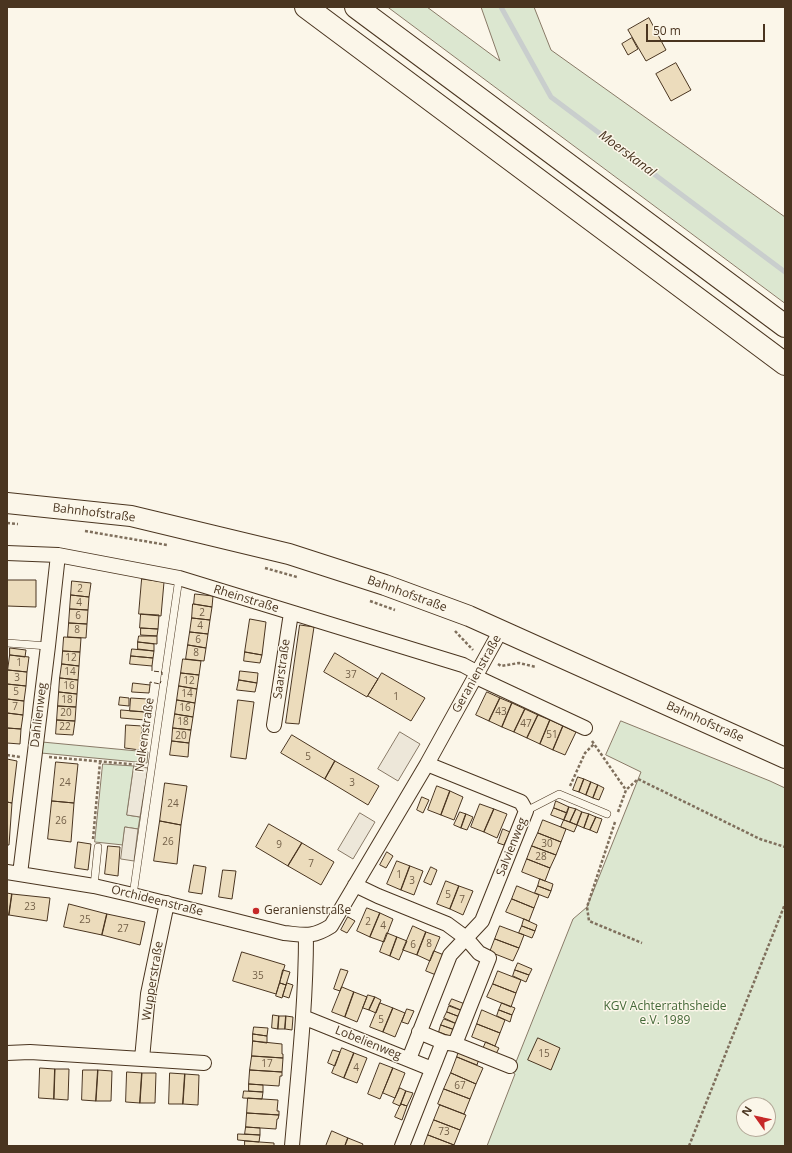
<!DOCTYPE html>
<meta charset="utf-8">
<style>
body{margin:0}
#map{position:relative;width:792px;height:1153px;overflow:hidden;background:#fbf6e9;font-family:"Open Sans",sans-serif}
canvas{display:block}
.frame{position:absolute;inset:0;border:8px solid #4a3520;pointer-events:none}
.north{position:absolute;left:736px;top:1097px;width:40px;height:40px;box-sizing:border-box;background:#fbf6e9;border:1px solid #b4a999;border-radius:50%;rotate:303deg;font-size:11px;font-weight:700;line-height:16px;text-align:center;color:#4a3520}
.north::after{content:'';display:block;margin:auto;width:14px;height:18px;background:#c62828;clip-path:polygon(50% 0,100% 100%,50% 72%,0 100%)}
.scale{position:absolute;left:646px;top:24px;width:119px;height:18px;box-sizing:border-box;border:2px solid #4a3520;border-top:0;padding-left:5px;font-size:12px;line-height:14px;white-space:nowrap;color:#4a3520;-webkit-text-stroke:3px #fbf6e9;paint-order:stroke}
</style>
<div id="map">
<canvas width="792" height="1153"></canvas>
<div class="frame"></div>
<div class="north">N</div>
<div class="scale">50 m</div>
</div>
<script>
const context = document.querySelector('canvas').getContext('2d');
context.lineJoin = 'round';
function fillPath(path, color) { context.fillStyle = color; context.fill(path, 'evenodd'); }
function trace(path, color, width, dash) { context.strokeStyle = color; context.lineWidth = width; context.lineCap = dash ? 'butt' : 'round'; context.setLineDash(dash || []); context.stroke(path); }
function label(font, color, halo, rows, align = 'center') {
  context.font = font + ' "Open Sans",sans-serif'; context.lineWidth = 3; context.setLineDash([]); context.textBaseline = 'middle'; context.strokeStyle = halo; context.fillStyle = color; for (const [text, x, y, turn = 0] of rows) {
    context.save(); context.translate(x, y); context.rotate((+turn || 0) * Math.PI / 180); context.textAlign = isNaN(turn) ? turn : align; if (halo) context.strokeText(text, 0, 0); context.fillText(text, 0, 0); context.restore();
  }
}
const green = new Path2D(`
 M388,7H427L500,61L481,7H534L551,50L785,217V303Z
 M621,721L770,781L785,788V1146H487L515,1074L512,1072L573,919L587,907L641,772L606,755ZM744,1105H768V1129H744Z
 M42,742L148,752L147,763L41,753Z
 M103,764L134,766L127,815L140,817L138,829L125,827L123,845L95,842Z`);
fillPath(green, '#dce7d0');
trace(green, '#887966', 1);
const parking = new Path2D(`
 M400,732L420,744L398,781L378,769Z
 M134,766L148,768L140,817L127,815Z
 M360,813L375,822L353,859L338,850Z
 M125,827L138,829L134,861L121,859Z`);
fillPath(parking, '#ede7d9');
trace(parking, '#887966', 1);
trace(new Path2D(`
 M501,7L551,97L785,272`), '#c9cecd', 5);
const building = new Path2D(`
 M649,18L666,50L646,61L628,30Z
 M632,38L638,49L628,55L622,44Z
 M676,63L691,90L671,101L656,74Z
 M142,579L164,582L161,616L139,614Z
 M7,580H36V607L7,606Z
 M72,581L91,583L89,597L71,595Z
 M195,594L213,596L212,607L194,604Z
 M71,595L89,597L88,610L70,609Z
 M193,604L212,607L210,620L192,618Z
 M70,609L88,610L87,624L69,623Z
 M141,614L159,615L158,629L140,628Z
 M192,618L210,620L208,634L190,632Z
 M250,619L266,622L262,655L245,652Z
 M69,623L87,624L86,638L68,637Z
 M300,625L314,627L299,724L286,723Z
 M141,628L158,629L157,636L141,635Z
 M190,632L208,634L206,648L188,645Z
 M139,636H157V644L138,642Z
 M64,637L81,638L80,652L63,651Z
 M138,642L154,644V651L138,649Z
 M188,645L206,648L204,661L186,659Z
 M10,648L26,650L25,657L10,655Z
 M132,649L154,651L153,658L131,656Z
 M63,651L80,652L79,666L62,664Z
 M245,652L262,655L260,663L244,661Z
 M335,653L378,679L367,697L324,672Z
 M10,655L29,657L27,672L8,670Z
 M131,656L153,658L152,666L130,664Z
 M183,659L201,661L199,675L181,673Z
 M62,664L79,666L78,680L60,678Z
 M8,670L27,672L26,686L7,684Z
 M240,671L258,673L257,683L239,680Z
 M181,673L199,675L197,689L179,686Z
 M382,673L425,698L411,721L368,696Z
 M60,678L78,680L77,694L59,692Z
 M239,680L257,683L255,692L237,690Z
 M133,683L150,685L149,693L132,692Z
 M7,684L26,686L24,701L7,699Z
 M179,686L197,689L195,703L177,700Z
 M59,692L77,694L76,707L58,706Z
 M487,692L500,698L489,721L476,715Z
 M120,697L129,698V706L119,705Z
 M131,698L147,699L146,712L130,711Z
 M500,698L512,703L502,727L489,721Z
 M7,699L24,701L23,715L7,713Z
 M177,700L195,703L193,717L175,714Z
 M238,700L254,702L246,759L231,757Z
 M512,703L525,709L514,732L502,727Z
 M58,706L76,707L75,721L57,720Z
 M525,709L538,715L527,738L514,732Z
 M121,710L146,712L145,720L121,718Z
 M7,713L23,715L21,729L7,728Z
 M175,714L193,717L191,730L173,728Z
 M538,715L550,720L540,744L527,738Z
 M57,720L75,721L73,735L56,734Z
 M550,720L563,726L553,750L540,744Z
 M126,725L142,726L140,750L125,748Z
 M563,726L576,732L565,755L553,750Z
 M7,728L21,729L20,744L7,743Z
 M173,728L191,730L189,743L172,741Z
 M292,735L335,761L325,779L281,753Z
 M172,741L189,743L188,757L170,755Z
 M7,759L17,761L12,803L7,802Z
 M335,761L379,786L368,805L325,779Z
 M56,762L78,764L74,803L52,801Z
 M578,777L584,779L579,792L573,790Z
 M584,779L591,782L586,795L579,792Z
 M591,782L598,785L593,798L586,795Z
 M165,783L187,786L181,825L160,821Z
 M598,785L604,788L599,800L593,798Z
 M437,786L450,791L441,815L428,810Z
 M450,791L463,797L454,820L441,815Z
 M422,797L429,800L423,813L417,810Z
 M52,801L74,803L71,842L48,839Z
 M556,801L569,807L567,813L554,808Z
 M7,802L12,803L9,845H7Z
 M480,804L494,809L484,832L471,827Z
 M569,807L576,809L570,822L564,820Z
 M554,808L567,813L564,820L551,815Z
 M494,809L507,814L497,838L484,832Z
 M576,809L582,812L577,825L570,822Z
 M460,812L466,814L461,828L454,825Z
 M582,812L589,814L584,828L577,825Z
 M466,814L473,817L467,830L461,828Z
 M589,814L596,817L590,830L584,828Z
 M596,817L602,819L597,833L590,830Z
 M543,820L566,829L561,842L538,833Z
 M564,820L577,825L574,832L561,827Z
 M160,821L181,825L177,864L154,861Z
 M269,824L302,843L288,866L256,847Z
 M503,829L510,832L504,845L498,843Z
 M538,833L561,842L556,855L532,846Z
 M78,842L91,844L88,870L75,868Z
 M302,843L334,862L321,885L288,866Z
 M108,846L120,847L118,876L105,874Z
 M532,846L556,855L550,868L527,859Z
 M387,852L393,856L386,868L380,865Z
 M527,859L550,868L545,881L522,872Z
 M397,861L410,866L401,890L387,884Z
 M194,865L206,867L202,894L189,892Z
 M410,866L423,871L414,895L401,890Z
 M431,867L437,870L431,885L424,882Z
 M223,870L236,871L232,899L219,897Z
 M540,879L553,884L551,891L538,886Z
 M446,881L459,886L450,909L437,904Z
 M459,886L473,891L463,915L450,909Z
 M517,886L539,895L534,908L512,899Z
 M538,886L551,891L548,898L535,893Z
 M7,893L12,894L9,915H7Z
 M12,894L50,898L47,921L9,915Z
 M512,899L534,908L529,921L506,912Z
 M69,904L107,914L102,935L64,927Z
 M367,908L380,913L370,937L357,931Z
 M380,913L393,919L384,942L370,937Z
 M107,914L145,922L140,945L102,935Z
 M348,917L355,921L347,933L341,930Z
 M524,919L537,925L535,931L522,926Z
 M413,926L426,932L417,955L403,950Z
 M500,926L524,935L519,948L495,939Z
 M522,926L535,931L532,938L519,933Z
 M426,932L440,937L430,961L417,955Z
 M387,933L397,937L390,956L380,952Z
 M397,937L407,941L399,960L390,956Z
 M495,939L519,948L513,961L490,952Z
 M434,951L444,955L436,975L426,971Z
 M242,952L285,965L276,994L233,981Z
 M518,963L532,969L529,975L515,970Z
 M341,969L348,971L340,991L334,989Z
 M283,970L290,972L286,985L280,983Z
 M515,970L529,975L526,982L513,976Z
 M498,971L521,980L516,993L493,984Z
 M280,983L286,985L282,998L276,996Z
 M287,983L293,985L289,998L283,996Z
 M493,984L516,993L511,1007L487,997Z
 M342,987L354,992L345,1017L332,1012Z
 M354,992L367,997L357,1022L345,1017Z
 M368,995L375,997L369,1010L363,1008Z
 M375,997L381,1000L376,1013L369,1010Z
 M452,999L465,1004L463,1011L449,1005Z
 M380,1003L393,1008L383,1032L370,1027Z
 M502,1003L515,1008L512,1015L499,1010Z
 M449,1006L463,1011L460,1017L447,1012Z
 M393,1008L405,1013L395,1037L383,1032Z
 M407,1009L414,1011L408,1024L402,1022Z
 M482,1010L505,1020L500,1033L477,1024Z
 M499,1010L512,1015L510,1022L497,1016Z
 M447,1012L460,1017L457,1024L444,1018Z
 M273,1015L279,1016L278,1029L272,1028Z
 M279,1016H286L285,1029H278Z
 M286,1016L293,1017L292,1030L285,1029Z
 M444,1019L457,1024L455,1030L441,1025Z
 M477,1024L500,1033L495,1046L472,1037Z
 M441,1025L455,1030L452,1037L439,1032Z
 M254,1027L268,1028L267,1036L253,1034Z
 M253,1034L267,1036V1043L253,1041Z
 M538,1038L560,1048L551,1070L528,1060Z
 M253,1041L282,1044V1054H283V1058L252,1056Z
 M486,1042L499,1048L496,1054L483,1049Z
 M342,1048L354,1053L344,1078L332,1073Z
 M333,1050L340,1052L335,1066L328,1063Z
 M459,1051L479,1059L477,1065L457,1057Z
 M354,1053L367,1058L357,1083L344,1078Z
 M252,1056L283,1058L282,1072L250,1070Z
 M457,1057L483,1068L476,1084L451,1073Z
 M380,1063L393,1068L380,1099L368,1094Z
 M40,1068L55,1069L54,1099L39,1098Z
 M393,1068L405,1073L395,1098L383,1093Z
 M55,1069H69L68,1100L54,1099Z
 M83,1070H98L96,1101L82,1100Z
 M98,1070L112,1071L111,1101H96Z
 M250,1070L282,1072V1076H280L279,1086L249,1084Z
 M127,1072L142,1073L140,1103L126,1102Z
 M142,1073H156L155,1103H140Z
 M170,1073L185,1074L183,1104H169Z
 M451,1073L476,1084L470,1099L444,1089Z
 M185,1074L199,1075L198,1105L183,1104Z
 M249,1084L263,1085V1092L249,1091Z
 M400,1088L406,1091L400,1106L393,1103Z
 M444,1089L470,1099L464,1114L438,1104Z
 M244,1091L263,1092L262,1099L243,1098Z
 M406,1091L413,1093L407,1106L401,1104Z
 M248,1098L278,1100L277,1111H279V1115L247,1113Z
 M401,1104L407,1106L402,1120L395,1117Z
 M440,1105L466,1115L460,1130L434,1120Z
 M247,1113L279,1115L278,1119H277L276,1129L246,1127Z
 M434,1120L460,1130L454,1145L428,1135Z
 M246,1127L260,1128V1135L245,1134Z
 M332,1131L348,1138L345,1146H326Z
 M238,1134L260,1135L259,1142L238,1140Z
 M428,1135L454,1145V1146H424Z
 M348,1138L363,1144L362,1146H345Z
 M245,1141L274,1143V1146H245Z`);
fillPath(building, '#ecdcbc');
trace(building, '#4a3520', 1);
const lane = new Path2D(`
 M7,643L48,646
 M526,811L559,794L607,814
 M94,886L98,847
 M133,895L179,578`);
const street = new Path2D(`
 M7,553L58,555L179,578L463,665L478,673
 M476,677L585,728
 M274,725L291,613
 M7,872L94,886L133,895L284,933C305,935 312,938 331,926L427,764L501,630
 M20,874L48,646L58,555
 M355,885L378,896L447,924L466,938L482,921L526,811L521,802L427,764
 M303,1017L432,1069
 M419,1032L443,1042
 M7,1053L30,1052L142,1059L148,994L167,903
 M142,1059L204,1063
 M409,1059L450,955L466,938L479,953L489,958L455,1044
 M292,1146C298,1076 306,1006 306,935
 M402,1146L443,1042L455,1044L510,1066`);
const secondary = new Path2D(`
 M7,503L131,516L289,554L385,585L469,616L785,758`);
const highway = new Path2D(`
 M306,7L785,364
 M356,7L785,326`);
trace(lane, '#4a3520', 8);
trace(street, '#4a3520', 16);
trace(secondary, '#4a3520', 22);
trace(highway, '#4a3520', 24);
trace(new Path2D(`
 M7,523L18,524
 M85,531L167,545
 M265,568L297,577
 M370,601L395,610
 M455,631L473,650
 M498,664L501,666L519,663L536,667
 M592,741L626,790
 M7,755L20,757
 M49,757L141,765
 M570,786L585,753L594,744
 M618,812L626,790L638,779L760,839L785,847
 M615,822L587,907L589,921L642,943
 M93,839L100,762
 M689,1146L785,904`), '#7f6f5c', 2.5, [3, 2]);
trace(lane, '#fbf6e9', 7);
trace(street, '#fbf6e9', 14);
trace(secondary, '#fbf6e9', 20);
trace(highway, '#fbf6e9', 22);
trace(new Path2D(`
 M152,666V671L162,672V675
 M150,685V682L160,684L161,681`), '#4a3520', 1, [5, 2]);
for (const [x, y, r, color] of [
 [256,911,4,"#c62828"]
]) { const dot = new Path2D(); dot.arc(x, y, r, 0, 2 * Math.PI); context.fillStyle = color; context.fill(dot); trace(dot, '#fbf6e9', 1.5); }
label('10px', '#725f47', null, [
 ["2",80,589],
 ["4",79,603],
 ["2",202,613],
 ["6",78,616],
 ["4",200,626],
 ["8",77,630],
 ["6",198,640],
 ["8",196,653],
 ["12",71,658],
 ["1",19,663],
 ["14",70,672],
 ["37",351,675],
 ["3",17,678],
 ["12",189,681],
 ["16",69,686],
 ["5",16,692],
 ["14",187,694],
 ["1",396,697],
 ["18",67,700],
 ["7",15,707],
 ["16",185,708],
 ["43",501,712],
 ["20",66,713],
 ["18",183,722],
 ["47",526,724],
 ["22",65,727],
 ["51",552,735],
 ["20",181,736],
 ["5",308,757],
 ["24",65,783],
 ["3",352,783],
 ["24",173,804],
 ["26",61,821],
 ["26",168,842],
 ["30",547,844],
 ["9",279,845],
 ["28",541,857],
 ["7",311,864],
 ["1",399,875],
 ["3",412,881],
 ["5",448,895],
 ["7",462,900],
 ["23",30,907],
 ["25",85,920],
 ["2",368,922],
 ["4",383,926],
 ["27",123,929],
 ["8",429,944],
 ["6",413,945],
 ["35",258,976],
 ["5",381,1020],
 ["15",544,1054],
 ["17",267,1064],
 ["4",356,1068],
 ["67",460,1086],
 ["73",444,1132]
]);
label('12px', '#4a3520', '#fbf6e9', [
 ["Bahnhofstraße",94,513,7],
 ["Bahnhofstraße",407,594,20],
 ["Rheinstraße",246,599,17],
 ["Saarstraße",282,669,-82],
 ["Geranienstraße",477,674,-61],
 ["Dahlienweg",39,715,-83],
 ["Bahnhofstraße",705,722,24],
 ["Nelkenstraße",145,735,-82],
 ["Salvienweg",512,847,-68],
 ["Orchideenstraße",157,901,14],
 ["Wupperstraße",153,981,-81],
 ["Lobelienweg",368,1043,22]
]);
label('12px', '#4a3520', '#fbf6e9', [
 ["Geranienstraße",264,911]
], 'left');
label('12px', '#436837', '#fbf6e9', [
 ["KGV Achterrathsheide",665,1007],
 ["e.V. 1989",665,1021]
]);
label('italic 13px', '#4a3520', '#fbf6e9', [
 ["Moerskanal",627,154,37]
]);
</script>
